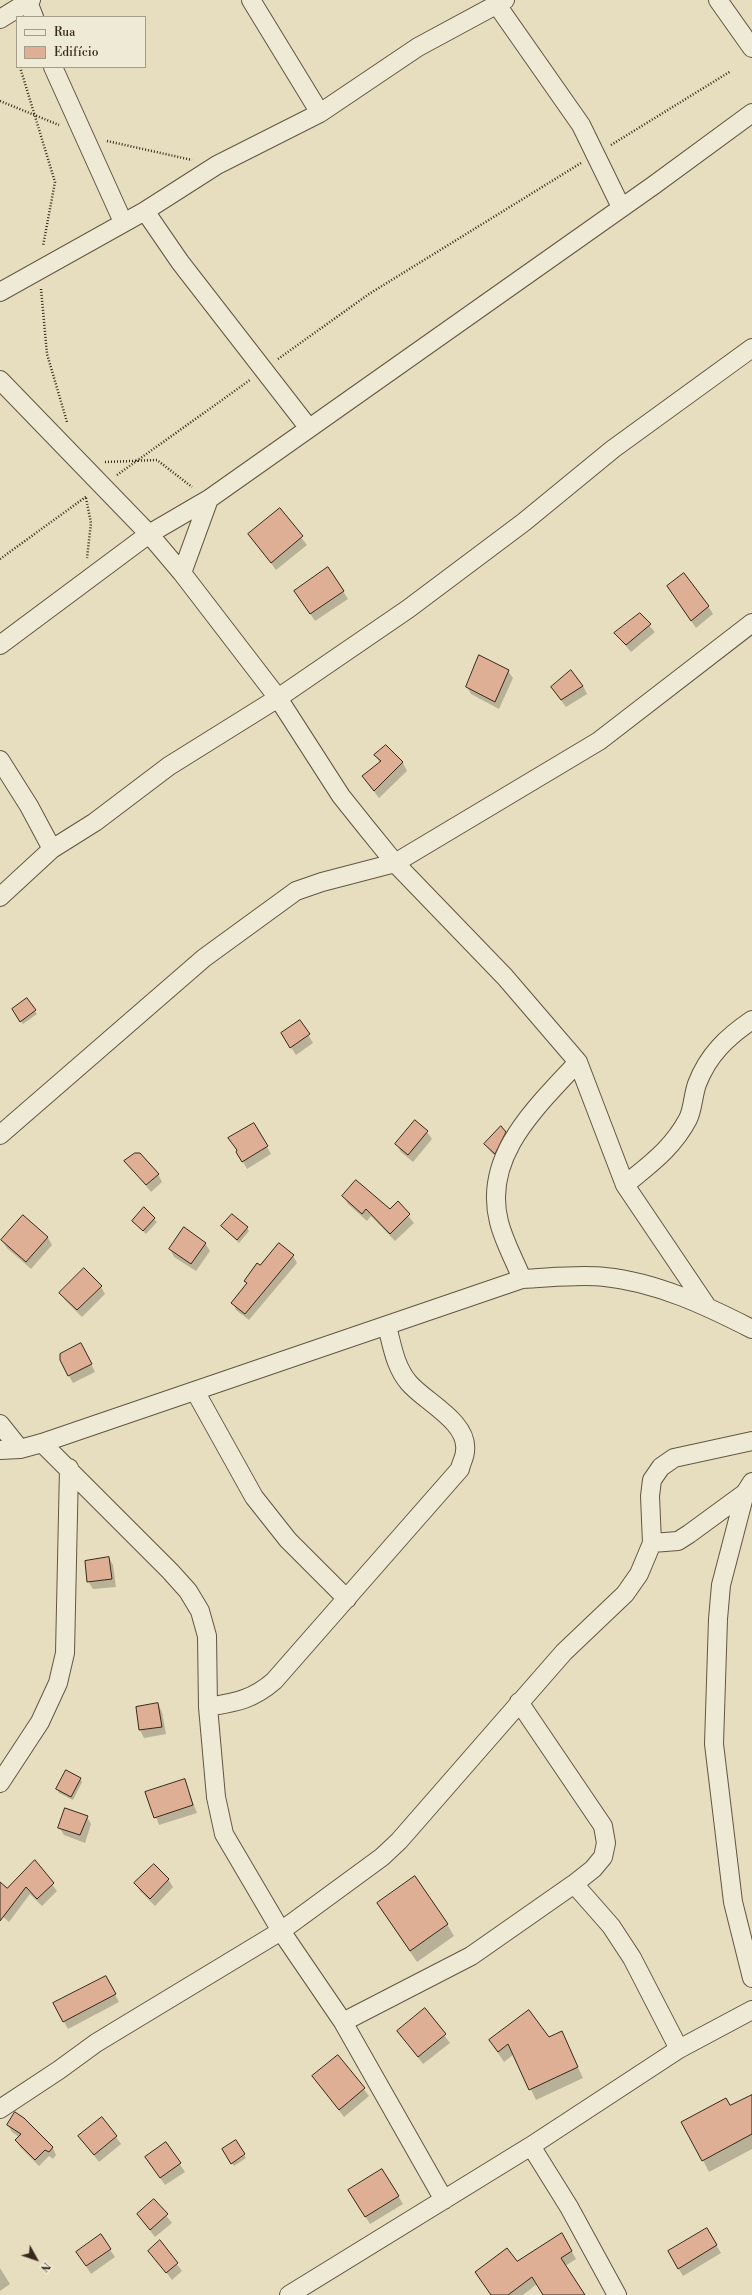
<!DOCTYPE html>
<meta charset="utf-8">
<style>
body{margin:0}
#map{position:relative;width:752px;height:2295px;overflow:hidden;background:#e6debf;font-family:"Libre Bodoni",serif}
canvas{display:block}
.legend{position:absolute;left:16px;top:16px;width:130px;height:52px;box-sizing:border-box;background:#efead5;border:1px solid #a59c8a;margin:0;padding:5px 7px;list-style:none;font-size:12px;color:#37281a}
.legend li{display:flex;align-items:center;gap:8px;height:20px}
.legend b{width:20px;border:1px solid #a59c8a}
.north{position:absolute;left:16px;top:2239px;width:40px;height:40px;-webkit-text-stroke:3px #efead5;paint-order:stroke;rotate:130deg;font-size:11px;font-weight:700;line-height:16px;text-align:center;color:#37281a}
.north::after{content:'';display:block;margin:auto;width:14px;height:18px;background:#37281a;clip-path:polygon(50% 0,100% 100%,50% 72%,0 100%)}
</style>
<div id="map">
<canvas width="752" height="2295"></canvas>
<ul class="legend">
<li><b style="height:5px;background:#efead5"></b>Rua</li>
<li><b style="height:11px;background:#deaf95"></b>Edifício</li>
</ul>
<div class="north">N</div>
</div>
<script>
const context = document.querySelector('canvas').getContext('2d');
context.lineJoin = 'round';
function fillPath(path, color) { context.fillStyle = color; context.fill(path, 'evenodd'); }
function trace(path, color, width, dash) { context.strokeStyle = color; context.lineWidth = width; context.lineCap = dash ? 'butt' : 'round'; context.setLineDash(dash || []); context.stroke(path); }
fillPath(new Path2D(`
 M279,509L307,545L276,570L250,534Z
 M668,587L708,606L713,614L696,628Z
 M295,591H343L348,599L315,621Z
 M640,615L655,632L631,652L615,633Z
 M508,671L513,678L499,709L471,694L467,687Z
 M583,686L587,694L566,707L557,695Z
 M386,747L403,763L407,771L379,798L363,777L380,763L375,755Z
 M27,999L37,1014L23,1024L15,1013Z
 M300,1021L313,1043L296,1055L287,1041Z
 M254,1124L271,1154L247,1169L230,1139Z
 M427,1132L432,1139L413,1162L401,1152L396,1144Z
 M505,1132L510,1140L499,1160L490,1151L485,1144Z
 M126,1161L158,1174L162,1182L151,1192Z
 M343,1196L390,1211L398,1203L414,1223L395,1241L371,1216L367,1221L348,1204Z
 M144,1209L157,1222L146,1234L133,1221Z
 M23,1216L48,1238L52,1245L31,1269L7,1248L2,1240Z
 M222,1226L247,1228L249,1231L239,1243Z
 M205,1243L210,1251L196,1271L174,1257L170,1249Z
 M279,1244L293,1256L297,1263L249,1320L236,1310L233,1303L247,1284L245,1281Z
 M101,1287L105,1294L82,1317L65,1300L60,1293Z
 M85,1352L95,1372L73,1383L69,1376Z
 M109,1558L113,1565L116,1587L93,1589L88,1581Z
 M158,1704L162,1712L166,1734L144,1738L140,1730L137,1707Z
 M80,1779L82,1782L73,1800L59,1793L57,1789Z
 M184,1780L197,1813L159,1825L147,1792Z
 M87,1817L91,1824L85,1843L64,1835L59,1827Z
 M35,1862L57,1891L42,1906L30,1894L9,1922L0,1914V1883L7,1889Z
 M168,1879L173,1887L155,1906L140,1891L136,1884Z
 M378,1904L447,1924L454,1936L417,1962Z
 M110,1985L119,2002L68,2029L64,2022Z
 M425,2010L450,2043L423,2064L398,2031Z
 M561,2032L583,2078L536,2100L514,2054L504,2062L490,2041L549,2038Z
 M338,2056L369,2096L344,2117L313,2076Z
 M752,2096V2149L709,2172L703,2160L730,2107Z
 M24,2119L53,2148L56,2155L53,2159L49,2156L39,2166L20,2147L16,2140L19,2137L12,2132L8,2125Z
 M80,2137H116L121,2144L99,2162Z
 M236,2141L246,2158L234,2166L223,2150Z
 M166,2144L185,2172L165,2185L146,2158Z
 M382,2170L403,2204L370,2224L354,2198Z
 M154,2200L172,2223L155,2237L138,2215Z
 M707,2229L721,2253L683,2276L669,2252Z
 M562,2234L576,2259L565,2266L584,2295H544L537,2284L523,2295H491L476,2272L517,2262Z
 M101,2236L115,2257L91,2274L77,2252Z
 M160,2242L182,2271L172,2280L150,2251Z
 M0,2268L10,2284L0,2291Z`), '#0003');
const building = new Path2D(`
 M280,508L303,536L271,563L248,534Z
 M328,567L344,591L310,614L294,591Z
 M684,573L709,606L691,621L667,586Z
 M640,613L651,624L626,645L614,633Z
 M479,655L509,670L495,702L466,687Z
 M571,670L583,686L561,700L551,687Z
 M386,745L403,762L374,791L362,776L381,761L374,755Z
 M27,998L36,1010L20,1022L12,1009Z
 M300,1020L310,1034L290,1048L281,1033Z
 M415,1120L428,1131L408,1155L395,1144Z
 M254,1123L268,1146L242,1162L236,1152L237,1150L228,1138Z
 M501,1126L506,1132L495,1154L484,1144Z
 M135,1153H140L159,1174L146,1185L124,1161Z
 M356,1180L390,1209L398,1201L410,1214L390,1234L366,1209L362,1214L342,1196Z
 M144,1207L155,1218L143,1231L132,1221Z
 M232,1214L248,1227L237,1240L221,1226Z
 M23,1215L48,1237L26,1262L1,1240Z
 M184,1227L206,1243L191,1264L169,1249Z
 M279,1243L294,1255L245,1314L231,1303L247,1283L244,1281L257,1263L260,1265Z
 M84,1268L102,1286L77,1310L59,1293Z
 M81,1343L92,1364L68,1376L60,1360V1354Z
 M109,1557L112,1579L87,1582L85,1561Z
 M158,1703L162,1727L139,1730L136,1707Z
 M66,1770L81,1778L71,1797L56,1789Z
 M185,1779L193,1805L154,1818L145,1792Z
 M65,1808L88,1816L80,1835L58,1828Z
 M35,1860L54,1883L37,1899L26,1887L0,1921V1882L7,1888Z
 M154,1864L169,1879L150,1899L134,1883Z
 M415,1876L448,1924L410,1951L377,1903Z
 M106,1976L116,1994L63,2022L53,2003Z
 M425,2008L446,2034L418,2057L397,2031Z
 M529,2010L549,2037L562,2031L578,2067L529,2090L508,2044L498,2052L489,2040Z
 M338,2055L365,2088L339,2110L312,2076Z
 M752,2095V2134L702,2161L681,2122L726,2098L730,2105Z
 M15,2112L24,2118L53,2147L49,2152L45,2150L35,2160L15,2140L21,2134L7,2125Z
 M102,2117L117,2136L94,2155L78,2136Z
 M236,2140L245,2154L231,2164L222,2149Z
 M166,2142L181,2163L160,2178L145,2157Z
 M382,2169L399,2196L365,2217L348,2190Z
 M154,2199L168,2214L150,2230L137,2214Z
 M707,2228L717,2245L678,2269L668,2251Z
 M562,2233L572,2251L561,2258L585,2295H543L532,2277L508,2295H491L475,2272L507,2248L517,2261Z
 M101,2234L111,2249L86,2266L76,2252Z
 M160,2240L178,2263L166,2273L148,2251Z`);
fillPath(building, '#deaf95');
trace(building, '#37281a', 1);
const minor = new Path2D(`
 M251,0L320,113
 M718,0L752,48
 M28,2L34,17
 M497,5L581,125L621,207
 M0,19L31,0
 M53,67L123,222
 M145,211L180,262L308,427
 M0,292L145,211L217,165L320,113L418,47L505,0
 M0,380L149,534L182,573L278,698L341,796L365,826L395,863L505,977L578,1062L625,1185L706,1305
 M182,573L209,499
 M0,645L149,534L209,499L654,185L752,113
 M0,760L29,806L52,849
 M0,897L52,849L95,822L169,766L278,698L408,609L524,522L613,449L752,348
 M0,1135L204,958L296,891L322,882L395,863L599,741L752,623
 M625,1185C650,1164 672,1149 688,1119C693,1109 693,1095 697,1084C708,1055 727,1037 752,1020
 M522,1279C515,1261 504,1242 499,1222C482,1155 538,1106 578,1062
 M195,1391L254,1497L288,1540L347,1599
 M0,1424L20,1449
 M42,1443L170,1571L188,1591L200,1611L207,1636L208,1707L216,1797L224,1834L281,1931L343,2022L444,2200
 M0,1450L20,1449L42,1443L522,1279C549,1278 578,1274 605,1277C656,1282 707,1306 752,1329
 M752,1482L745,1493L721,1585L718,1619L714,1744L733,1902L752,1978
 M652,1543L678,1541L689,1534L745,1493
 M208,1707C236,1702 252,1700 274,1681L460,1469C461,1463 465,1457 465,1451C469,1422 425,1402 409,1383C395,1367 392,1345 387,1326
 M0,1783L40,1722L58,1683L65,1653L69,1468
 M574,1884L611,1926L632,1958L679,2049
 M343,2022L471,1956L574,1884L593,1869L603,1857L606,1843L603,1826L519,1702
 M0,2109L59,2070L96,2043L281,1931L382,1857L399,1841L564,1652L625,1594L639,1574L652,1543L650,1496L652,1480L661,1467L674,1458L752,1441
 M531,2146L569,2207L617,2295
 M289,2295L531,2146L679,2049L752,2010`);
trace(minor, '#635643', 20);
trace(new Path2D(`
 M20,67L55,182L43,246
 M0,101L59,125
 M107,141L192,160
 M611,145L731,71
 M41,289L47,354L67,422
 M278,359L369,294L581,163
 M105,462L157,460L192,487
 M117,475L250,380
 M86,498L91,523L87,558
 M0,559L87,496`), '#37281a', 2.5, [1, 2]);
trace(minor, '#efead5', 18);
</script>
